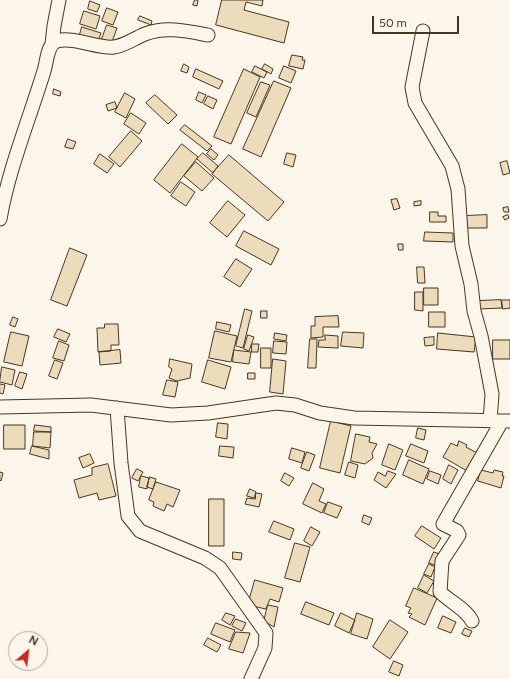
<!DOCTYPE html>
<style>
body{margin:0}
#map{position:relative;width:510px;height:679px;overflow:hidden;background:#fbf6e9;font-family:Figtree,sans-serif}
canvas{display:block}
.north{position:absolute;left:8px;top:631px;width:40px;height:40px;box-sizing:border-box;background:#fbf6e9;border:1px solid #b4a999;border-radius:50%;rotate:28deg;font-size:11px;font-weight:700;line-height:16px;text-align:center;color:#4a3520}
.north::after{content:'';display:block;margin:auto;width:14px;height:18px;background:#c62828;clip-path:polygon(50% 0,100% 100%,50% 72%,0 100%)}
.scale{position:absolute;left:372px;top:16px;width:87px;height:18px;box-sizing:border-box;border:2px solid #4a3520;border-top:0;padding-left:5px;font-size:12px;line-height:14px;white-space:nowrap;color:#4a3520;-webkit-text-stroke:3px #fbf6e9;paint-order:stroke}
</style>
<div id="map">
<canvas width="510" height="679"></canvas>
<div class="north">N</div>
<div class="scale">50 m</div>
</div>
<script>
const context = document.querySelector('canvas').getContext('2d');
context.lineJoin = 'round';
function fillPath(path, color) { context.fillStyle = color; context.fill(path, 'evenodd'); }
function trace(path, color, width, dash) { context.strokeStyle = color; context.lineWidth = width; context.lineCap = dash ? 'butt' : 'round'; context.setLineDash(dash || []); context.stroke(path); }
const building = new Path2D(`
 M195,0H198L197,6L193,5Z
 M222,0H263L262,6L246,2L244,10L289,22L284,43L216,25Z
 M90,1L100,5L97,12L88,9Z
 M107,8L118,12L113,25L102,21Z
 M84,11L100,16L96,29L80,24Z
 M140,16L152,21L151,25L138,20Z
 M107,25L117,28L112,42L102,39Z
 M82,27L101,33L97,44L79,38Z
 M292,55L303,57L302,60H305L303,69L289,66Z
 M184,64L189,67L187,73L181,71Z
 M265,64L273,69L271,74L262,69Z
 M255,66L267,72L264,78L252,72Z
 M284,66L296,71L291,83L279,78Z
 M196,69L223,81L219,89L193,77Z
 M244,69L260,77L231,144L214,137Z
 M274,81L291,88L261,157L243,149Z
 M261,82L270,85L256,117L247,113Z
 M54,89L61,92L60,96L53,94Z
 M199,92L206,95L202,103L196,100Z
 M125,93L135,99L126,118L115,112Z
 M155,95L177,115L168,124L146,103Z
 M208,96L217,100L213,109L204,104Z
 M115,102L117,108L108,111L106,105Z
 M131,113L146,123L139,134L124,124Z
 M185,125L212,146L207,151L180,130Z
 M131,131L142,141L120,167L109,157Z
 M68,139L76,142L73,149L65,147Z
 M182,144L198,157L170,193L154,180Z
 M211,149L218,155L214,160L207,154Z
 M203,153L218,166L213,173L197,159Z
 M287,153L296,155L293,167L284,164Z
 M100,154L114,164L107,173L94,164Z
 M229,155L284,202L268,221L212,174Z
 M507,161L510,173L503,175L500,163Z
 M196,162L214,178L202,191L184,176Z
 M181,182L195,192L186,206L171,196Z
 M397,199L400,208L394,210L391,200Z
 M228,201L245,215L227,237L210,223Z
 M421,201V205L414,206V202Z
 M508,207L509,212H504L503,208Z
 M430,212H438V216H446V222H430Z
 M487,215V228H465V216Z
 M508,215L509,218L505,220L503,217Z
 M244,231L279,249L271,265L236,246Z
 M425,232L453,233V242L424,241Z
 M398,244H403V250H399Z
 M70,248L87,255L67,306L51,300Z
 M236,259L252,269L240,287L224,277Z
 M417,267H424L425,283H418Z
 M424,288H438V305H424Z
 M415,292H423V311L415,310Z
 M501,300L502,308L478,309V301Z
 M502,300H510V308L503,309Z
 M245,309L252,311L243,348L236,346Z
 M261,311H267V318H261Z
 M429,312H445V327H429Z
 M338,316L339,327H323V337L311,338V326H315V317Z
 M13,317L18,319L15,327L10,325Z
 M217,322L231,325L229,332L216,329Z
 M105,324H118L119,345H111V351L98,352L97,328H104Z
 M58,329L70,334L66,342L54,337Z
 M215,331L237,336L231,362L209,358Z
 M11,332L29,336L22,366L4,362Z
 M343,332L364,333L363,348L341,346Z
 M275,333L287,335L286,341L274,339Z
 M438,333L476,337L474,352L437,349Z
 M248,335L254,337L249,351L244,349Z
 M325,335L338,336V348L318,347L319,340H325Z
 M434,337V345L425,346L424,338Z
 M310,339H317L316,368H308Z
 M493,340H510V359H493Z
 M59,341L69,345L64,361L53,358Z
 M274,341L287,342L286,354L273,353Z
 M252,344H259L258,352H252Z
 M261,348H271V368H261Z
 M120,350L121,363L100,365L99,352Z
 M234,350L251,352L249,364L233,362Z
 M170,359L192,364L190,378L177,381L169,378L172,369L169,367Z
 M273,359L286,361L283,394L270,392Z
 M55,360L63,363L57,379L49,376Z
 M208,360L231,367L225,389L202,382Z
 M2,367L15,370L12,385L0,382Z
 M20,372L27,374L22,389L15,386Z
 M248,373H255V379H248Z
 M167,380L178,382L175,397L163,395Z
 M0,384L5,385L3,394L0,393Z
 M331,421L351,426L340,473L320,468Z
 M218,423L228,424L227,439L216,437Z
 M4,425H25V449H4Z
 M35,425L51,427V432L34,431Z
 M418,428L426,430L424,440L416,438Z
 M34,432H51L50,448L33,446Z
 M356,434L370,437L369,442L377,444L372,453L373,458L365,464L351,461Z
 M459,441L467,445L466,447L477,453L467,471L443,457L451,443L457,446Z
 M389,444L403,450L395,470L382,465Z
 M411,444L428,451L424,463L406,456Z
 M32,446L49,450V459L30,454Z
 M220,446L234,447L233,458L219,456Z
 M292,448L305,452L302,463L289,459Z
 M307,452L315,455L309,471L301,468Z
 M90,454L94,463L83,468L79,458Z
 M409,460L429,469L423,484L403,475Z
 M349,462L358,465L355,478L345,475Z
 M108,464L116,496L99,500L97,493L79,498L74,480L92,475V468Z
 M449,465L458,470L451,484L443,479Z
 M137,469L143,472L138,481L132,478Z
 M481,470L493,473L494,470L503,472L502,476H504L501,488L478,481Z
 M388,471L396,474L386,488L374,480L378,472L385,476Z
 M430,471L441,475L438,484L427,479Z
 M0,472L3,473L1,481L0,480Z
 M285,473L294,478L289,486L281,481Z
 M141,476L149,478L147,489L139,487Z
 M150,477L156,479L153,489L147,487Z
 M156,482L180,490L173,507L167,504L164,511L153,506L154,502L149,500Z
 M313,483L324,489L319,501L326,504L322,513L303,504Z
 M250,489L256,492L254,498L247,496Z
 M256,493L262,494L259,507L245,504L247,498L255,499Z
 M209,499H224V546H209Z
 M328,502L342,507L337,518L324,513Z
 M364,515L372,518L369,525L362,522Z
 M274,521L294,529L290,540L269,532Z
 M422,526L441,538L434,549L415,536Z
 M311,527L320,532L312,546L304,541Z
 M295,543L310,547L300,582L285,578Z
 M233,552L242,553L241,560L233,559Z
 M434,552L442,555L437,566L429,563Z
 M429,564L435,567L431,577L424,574Z
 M424,575L434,581L427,593L418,588Z
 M255,580L283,588L279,602L270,599L266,609L248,605Z
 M414,588L437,598L425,625L409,617L412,614L408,613L411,608L406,606Z
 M306,602L334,613L329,625L301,614Z
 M268,605L278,607L274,627L264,621Z
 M226,613L235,616L230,625L222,620Z
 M341,613L355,620L349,633L335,626Z
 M357,613L373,619L367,639L351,634Z
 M443,616L456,622L451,633L438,628Z
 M236,619L246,623L242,631L232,626Z
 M390,620L408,632L390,659L373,647Z
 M216,623L235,630L230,642L211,634Z
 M465,628L472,631L469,637L462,634Z
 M236,632L250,633L243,653L229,649Z
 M208,638L221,645L217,652L204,645Z
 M394,661L403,665L399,676L389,672Z`);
fillPath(building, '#ecdcbc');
trace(building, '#4a3520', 1);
const minor = new Path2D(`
 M423,31L412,87L415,103L452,166L458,189L462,246L471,284L474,311L481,336L492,394L490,421
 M52,44L54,26L59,0
 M0,219C9,168 29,120 44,71C47,62 47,44 57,41C73,36 98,49 114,47C124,46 135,38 145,34C165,26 187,31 208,35
 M0,407L91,405L171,415L208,413L276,403L295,405L320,413L354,418L510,421
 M117,408L121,463L128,516L140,531L205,558L220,568L266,633L265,648L251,679
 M472,621C466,609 449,601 440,592L442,561L459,535L457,531L443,524L502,421`);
trace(minor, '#4a3520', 15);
trace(minor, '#fbf6e9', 13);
</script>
